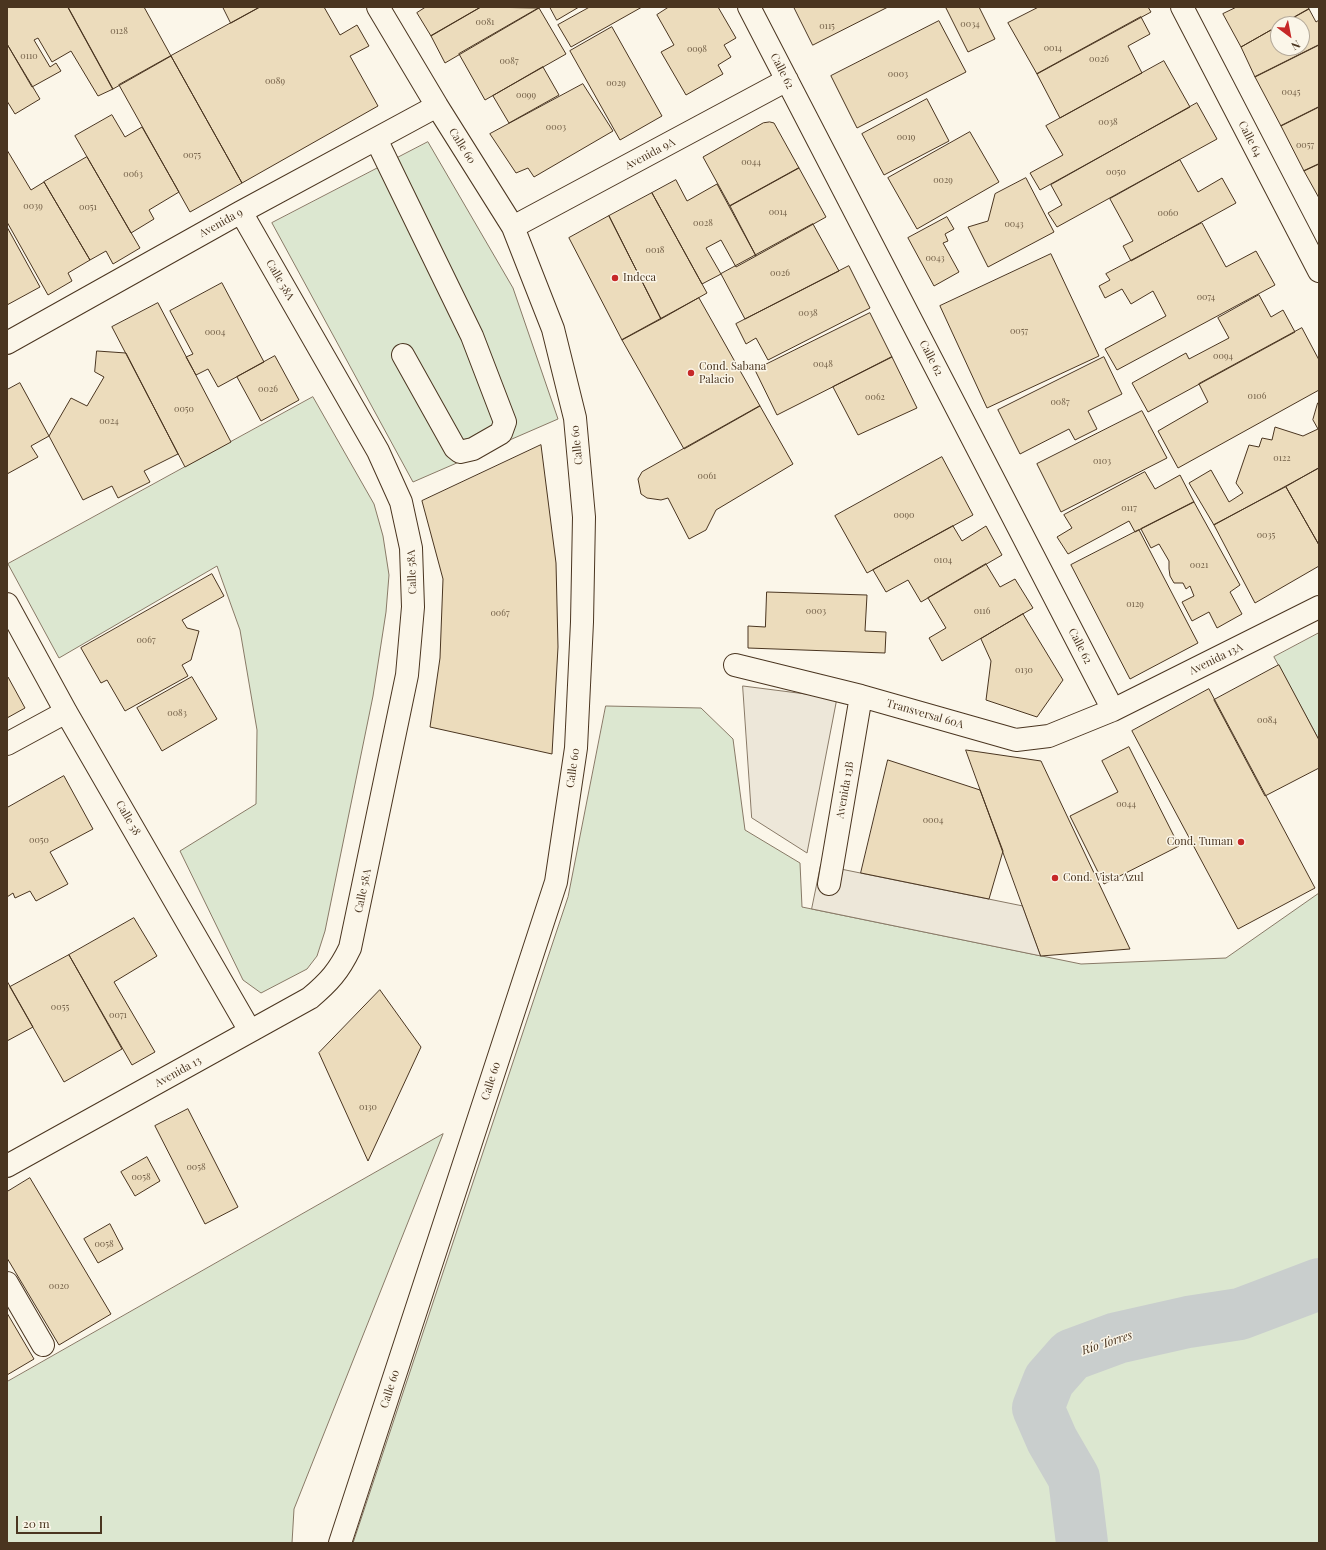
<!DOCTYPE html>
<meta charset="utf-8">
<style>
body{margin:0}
#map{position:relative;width:1326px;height:1550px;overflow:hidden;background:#fbf6e9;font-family:"Playfair Display",serif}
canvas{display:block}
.frame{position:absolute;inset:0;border:8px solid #4a3520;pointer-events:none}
.north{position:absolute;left:1270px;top:16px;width:40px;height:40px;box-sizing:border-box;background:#fbf6e9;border:1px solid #b4a999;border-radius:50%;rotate:148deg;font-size:11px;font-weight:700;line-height:16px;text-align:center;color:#4a3520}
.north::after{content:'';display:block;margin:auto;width:14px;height:18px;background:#c62828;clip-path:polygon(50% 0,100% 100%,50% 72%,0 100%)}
.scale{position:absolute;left:16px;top:1516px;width:86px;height:18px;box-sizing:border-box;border:2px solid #4a3520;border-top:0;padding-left:5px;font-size:12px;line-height:14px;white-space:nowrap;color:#4a3520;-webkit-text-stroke:3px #fbf6e9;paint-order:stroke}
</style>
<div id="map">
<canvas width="1326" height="1550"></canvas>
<div class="frame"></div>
<div class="north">N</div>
<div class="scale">20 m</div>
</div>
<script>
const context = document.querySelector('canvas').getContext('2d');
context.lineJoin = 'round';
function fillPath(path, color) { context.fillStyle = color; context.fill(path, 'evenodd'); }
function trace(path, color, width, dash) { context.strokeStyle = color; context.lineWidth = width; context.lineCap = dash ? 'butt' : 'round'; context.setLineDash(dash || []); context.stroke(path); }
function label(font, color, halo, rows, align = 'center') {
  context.font = font + ' "Playfair Display",serif'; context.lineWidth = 3; context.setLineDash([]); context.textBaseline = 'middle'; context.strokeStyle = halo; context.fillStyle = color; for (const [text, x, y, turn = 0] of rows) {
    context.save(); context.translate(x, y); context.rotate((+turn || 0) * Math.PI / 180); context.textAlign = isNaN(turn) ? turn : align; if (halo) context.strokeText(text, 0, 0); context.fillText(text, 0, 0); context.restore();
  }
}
const green = new Path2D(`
 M428,142L513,288L558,419L413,482L272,223Z
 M313,397L374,504L383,536L389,575L386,612L373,696L325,931L317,956L307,969L261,993L243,980L180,851L256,804L257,730L240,630L217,566L59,658L8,564Z
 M1319,633V740L1274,657Z
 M606,706L701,708L733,739L745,830L800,863L802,907L1081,964L1226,958L1319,893V1543H353L568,897Z
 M443,1134L294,1509L292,1543H7V1382Z`);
fillPath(green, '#dce7d0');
trace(green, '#887966', 1);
const parking = new Path2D(`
 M743,686L837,698L807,853L752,818Z
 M821,865L1023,906L1041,956L812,909Z`);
fillPath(parking, '#ede7d9');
trace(parking, '#887966', 1);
trace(new Path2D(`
 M1082,1543L1074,1478L1052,1440L1038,1408L1049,1380L1071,1355L1117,1338L1188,1322L1240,1314L1319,1284`), '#c9cecd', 52);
const building = new Path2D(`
 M7,7H68L113,89L98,96L71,51L52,62L38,38L34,40L50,67L56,63L61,71L32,87L7,44Z
 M68,7H144L171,56L113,89Z
 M223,7H260L231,23Z
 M260,7H324L340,35L357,25L369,46L350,56L378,106L242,183L171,56Z
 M426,7H481L431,36L417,13Z
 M481,7L539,8L445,63L431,36Z
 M550,7H579L557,20Z
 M590,7H642L571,47L558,25Z
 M669,7H718L736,38L724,45L731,57L718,65L723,74L686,95L661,52L674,45L657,15Z
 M794,7H888L813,45Z
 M947,7H979L995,39L968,52L946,8Z
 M1039,7H1148L1151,12L1037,74L1008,23Z
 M1237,7H1308L1309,9L1282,24H1278V26L1241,47L1223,14Z
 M539,8L566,54L485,100L459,54Z
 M1309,9L1316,22L1319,20V45L1255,77L1241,47L1278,26V48H1302V24H1282Z
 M1141,17L1150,34L1128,46L1142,73L1060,118L1037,74Z
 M939,21L966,72L857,128L831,76Z
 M612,27L662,116L620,140L570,51Z
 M7,44L40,99L15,114L7,101Z
 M1319,45V107L1281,126L1255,77Z
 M171,56L242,183L190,212L119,85Z
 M1164,61L1190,107L1040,190L1030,173L1063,155L1046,126Z
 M543,67L559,95L509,123L493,96Z
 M583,84L613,131L534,177L528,168L516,173L490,134Z
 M927,99L949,141L884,175L862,134Z
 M1197,103L1217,139L1057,227L1048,213L1062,205L1051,185Z
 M1319,107V164L1304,171L1281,126Z
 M112,115L125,137L142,127L179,192L149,210L154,219L131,233L75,136Z
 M770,122L774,123L799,168L730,206L703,157L763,123Z
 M970,132L999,182L917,229L888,178Z
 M7,150L31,190L44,182L90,260L68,273L72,281L48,295L7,222Z
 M87,157L140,248L113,264L106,251L90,260L44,182Z
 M1180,160L1198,192L1222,178L1236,203L1131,261L1123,246L1133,241L1110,199Z
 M1319,164V198L1304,171Z
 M799,168L826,217L756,256L730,206Z
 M1026,178L1054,232L988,267L968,227L988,221L995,194Z
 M676,180L687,201L717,184L756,256L736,267L721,240L706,248L721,274L702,284L652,193Z
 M652,193L707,293L661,319L609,216Z
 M609,216L661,319L622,340L569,238Z
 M947,217L954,229L945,234L948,241L943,243L959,272L934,286L908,238Z
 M1202,223L1226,267L1256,251L1275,285L1117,370L1105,349L1166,316L1153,291L1131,304L1122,289L1105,298L1099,286L1110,280L1106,274Z
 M813,224L839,271L745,319L721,274Z
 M7,227L40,287L7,305Z
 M1051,254L1099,356L987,408L940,306Z
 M849,266L870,308L768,360L756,338L746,344L736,324Z
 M222,283L264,362L218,387L208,369L196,375L186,357L193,354L170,311Z
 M1259,295L1271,317L1283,310L1295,332L1148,412L1132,383L1186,353L1189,359L1229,338L1218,318Z
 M699,298L760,406L684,449L622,340Z
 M158,303L231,442L185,467L112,327Z
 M870,313L892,357L777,415L755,370Z
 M1302,328L1319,360V390L1178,468L1158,431L1208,402L1199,384Z
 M97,351L126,353L178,454L144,471L150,482L118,498L112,486L83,500L49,436L71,398L87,406L104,377L95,372Z
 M275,356L299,400L261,421L237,377Z
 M892,357L917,408L858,435L833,387Z
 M1104,357L1122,394L1088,411L1097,429L1075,440L1069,429L1020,454L998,410Z
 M20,383L49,436L31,446L38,457L7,474V390Z
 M1318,403H1319V468L1214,525L1189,483L1211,470L1229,502L1243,493L1236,483L1249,445L1259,447L1262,438L1272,440L1275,427L1303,436L1318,429L1313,420Z
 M760,406L793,464L716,510L706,530L689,539L668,498L661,500L647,498L641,494L638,479L642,472Z
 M1142,411L1167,458L1061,512L1037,464Z
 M541,445L556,563L558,647L552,754L430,727L440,658L443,579L422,501Z
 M942,457L973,515L867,573L835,516Z
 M1319,468V545L1286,487Z
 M1145,472L1155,489L1180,475L1194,502L1135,532L1129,521L1068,554L1057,537L1072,528L1064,515Z
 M1286,487L1319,545V566L1255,603L1214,525Z
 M1194,502L1240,585L1230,592L1242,614L1217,628L1209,612L1192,621L1182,602L1194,596L1190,586L1186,589L1183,583H1174L1170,576L1169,569V561L1159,544L1151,548L1141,529Z
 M953,526L962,541L986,526L1002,555L921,602L908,580L886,592L873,570Z
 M1139,530L1198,643L1130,679L1071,565Z
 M986,564L1000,587L1015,579L1033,608L942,661L929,638L946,628L928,598Z
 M212,574L224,596L182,620L187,628L199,631L191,660L182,665L188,676L125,711L107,680L101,683L81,648Z
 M767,592L867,595L865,631L886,632L885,653L748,648V626L765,627Z
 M1023,614L1063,680L1037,717L986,700L991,661L981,639Z
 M1279,665L1319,740V768L1265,796L1214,700Z
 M7,677H8L25,708L7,718Z
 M192,677L217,719L162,751L137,708Z
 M1209,689L1315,888L1238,929L1132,731Z
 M1129,747L1179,846L1104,884L1070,816L1118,792L1102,761Z
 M966,750L1041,761L1130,949L1041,956Z
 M888,760L980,790L1003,851L989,899L861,873Z
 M64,776L93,829L50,852L68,884L36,901L30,891L15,898L13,893L7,897V808Z
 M134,918L157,956L114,982L155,1052L132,1065L69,955Z
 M69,955L122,1049L64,1082L10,987Z
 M7,981L33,1027L7,1041Z
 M380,990L421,1047L368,1161L319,1053Z
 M188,1109L238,1207L205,1224L155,1126Z
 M147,1157L160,1181L135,1196L121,1172Z
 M30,1178L111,1314L59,1345L7,1258V1192Z
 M110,1224L123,1249L98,1263L84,1239Z
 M7,1313L34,1359L7,1375Z`);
fillPath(building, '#ecdcbc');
trace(building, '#4a3520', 1);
const minor = new Path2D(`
 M749,7L1113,710
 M1182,7L1319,271
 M376,139L472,336L505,422L501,433L473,449L460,452L455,448L403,355
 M513,227L787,80
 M7,343L241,212L437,106
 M7,604L66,712L250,1031
 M735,665L861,696L1016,740L1049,736L1113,710L1319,607
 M7,744L66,712
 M829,884L861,696
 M7,1166L310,998C329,982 339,971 350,948L407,675L413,607L411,548L401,502L378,451L241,212
 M7,1283L43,1345
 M340,1543L556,882L576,748L582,622L584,517L575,418L553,329L513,227L437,106L378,7`);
trace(minor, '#4a3520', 24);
trace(minor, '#fbf6e9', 22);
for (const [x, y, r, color] of [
 [615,278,4,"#c62828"],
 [691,373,4,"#c62828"],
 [1241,842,4,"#c62828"],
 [1055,878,4,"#c62828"]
]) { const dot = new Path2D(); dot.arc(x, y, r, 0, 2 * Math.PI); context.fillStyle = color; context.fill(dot); trace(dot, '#fbf6e9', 1.5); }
label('9px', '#725f47', null, [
 ["0081",485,22],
 ["0034",970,24],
 ["0115",827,26],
 ["0128",119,31],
 ["0014",1053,48],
 ["0098",697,49],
 ["0110",29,56],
 ["0026",1099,59],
 ["0087",509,61],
 ["0003",898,74],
 ["0089",275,81],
 ["0029",616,83],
 ["0045",1291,92],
 ["0099",526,95],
 ["0038",1108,122],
 ["0003",556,127],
 ["0019",906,137],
 ["0057",1305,145],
 ["0075",192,155],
 ["0044",751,162],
 ["0050",1116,172],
 ["0063",133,174],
 ["0029",943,180],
 ["0039",33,206],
 ["0051",88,207],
 ["0014",778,212],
 ["0060",1168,213],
 ["0028",703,223],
 ["0043",1014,224],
 ["0018",655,250],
 ["0043",935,258],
 ["0026",780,273],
 ["0074",1206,297],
 ["0038",808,313],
 ["0057",1019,331],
 ["0004",215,332],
 ["0094",1223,356],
 ["0048",823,364],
 ["0026",268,389],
 ["0106",1257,396],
 ["0062",875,397],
 ["0087",1060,402],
 ["0050",184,409],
 ["0024",109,421],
 ["0122",1282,458],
 ["0103",1102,461],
 ["0061",707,476],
 ["0117",1129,508],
 ["0090",904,515],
 ["0035",1266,535],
 ["0104",943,560],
 ["0021",1199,565],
 ["0129",1135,604],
 ["0003",816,611],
 ["0116",982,611],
 ["0067",500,613],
 ["0067",146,640],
 ["0130",1024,670],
 ["0083",177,713],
 ["0084",1267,720],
 ["0044",1126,804],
 ["0004",933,820],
 ["0050",39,840],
 ["0055",60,1007],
 ["0071",118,1015],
 ["0130",368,1107],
 ["0058",196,1167],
 ["0058",141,1177],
 ["0058",104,1244],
 ["0020",59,1286]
]);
label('11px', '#4a3520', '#fbf6e9', [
 ["Calle 62",782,71,63],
 ["Calle 64",1250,139,63],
 ["Calle 60",462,146,58],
 ["Avenida 9A",650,154,-28],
 ["Avenida 9",221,223,-29],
 ["Calle 58A",280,280,60],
 ["Calle 62",931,358,63],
 ["Calle 60",577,445,-96],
 ["Calle 58A",412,572,-92],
 ["Calle 62",1080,646,63],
 ["Avenida 13A",1216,659,-26],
 ["Transversal 60A",925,714,16],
 ["Calle 60",573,768,-82],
 ["Avenida 13B",845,790,-80],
 ["Calle 58",128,818,60],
 ["Calle 58A",363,891,-78],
 ["Avenida 13",178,1072,-29],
 ["Calle 60",491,1081,-72],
 ["Calle 60",390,1389,-72]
]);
label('11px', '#4a3520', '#fbf6e9', [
 ["Indeca",623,278],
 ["Cond. Sabana",699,367],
 ["Palacio",699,380],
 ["Cond. Tuman",1233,842,"right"],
 ["Cond. Vista Azul",1063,878]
], 'left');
label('italic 12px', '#4a3520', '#fbf6e9', [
 ["Río Torres",1107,1343,-18]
]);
</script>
